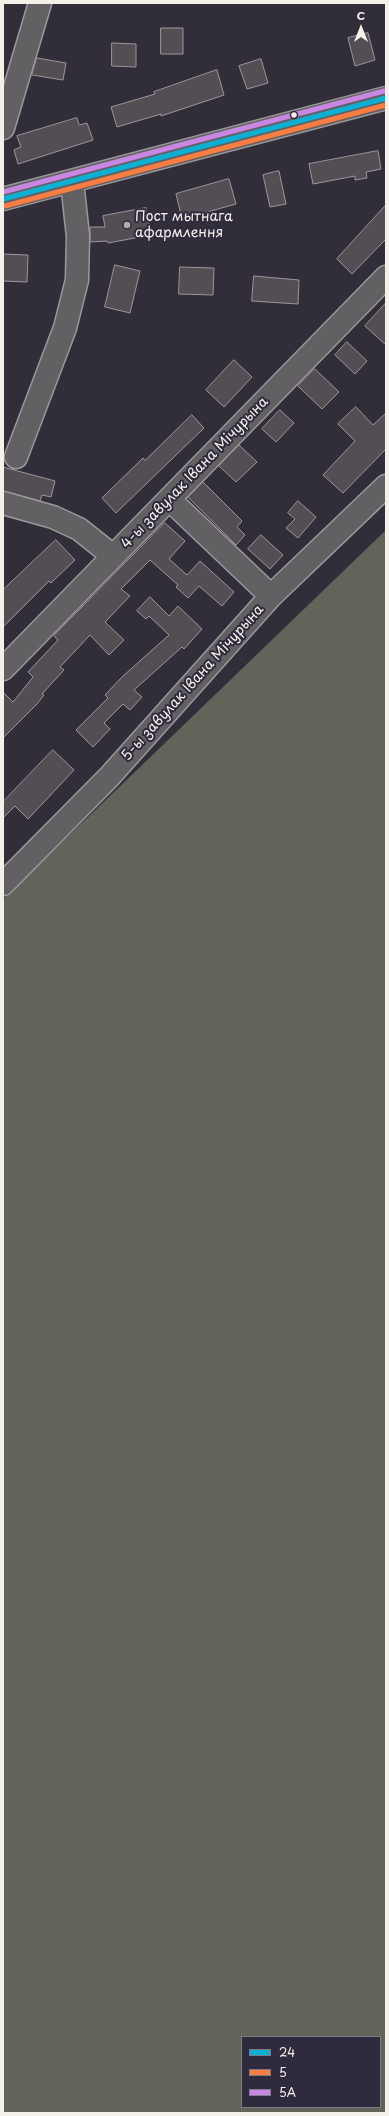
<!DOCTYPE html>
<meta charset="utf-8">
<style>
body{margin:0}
#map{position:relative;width:389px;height:2116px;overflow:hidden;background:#312e39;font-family:"Playpen Sans",sans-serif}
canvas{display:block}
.frame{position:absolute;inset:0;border:4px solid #f4f1e8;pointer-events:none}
.legend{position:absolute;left:241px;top:2036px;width:140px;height:72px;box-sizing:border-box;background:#2f2a3d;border:1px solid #7e7a81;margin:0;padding:5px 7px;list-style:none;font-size:12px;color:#f4f1e8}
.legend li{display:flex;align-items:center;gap:8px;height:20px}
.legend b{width:20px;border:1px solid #7e7a81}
.north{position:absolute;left:341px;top:8px;width:40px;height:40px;-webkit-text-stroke:3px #2f2a3d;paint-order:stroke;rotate:0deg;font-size:11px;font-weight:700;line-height:16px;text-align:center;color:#f4f1e8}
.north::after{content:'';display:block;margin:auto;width:14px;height:18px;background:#f4f1e8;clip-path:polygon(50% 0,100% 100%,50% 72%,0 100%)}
</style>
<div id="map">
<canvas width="389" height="2116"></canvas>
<div class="frame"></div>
<ul class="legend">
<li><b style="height:5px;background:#0dafd3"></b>24</li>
<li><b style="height:5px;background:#f77d43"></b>5</li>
<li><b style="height:5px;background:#c787e3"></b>5А</li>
</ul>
<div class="north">С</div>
</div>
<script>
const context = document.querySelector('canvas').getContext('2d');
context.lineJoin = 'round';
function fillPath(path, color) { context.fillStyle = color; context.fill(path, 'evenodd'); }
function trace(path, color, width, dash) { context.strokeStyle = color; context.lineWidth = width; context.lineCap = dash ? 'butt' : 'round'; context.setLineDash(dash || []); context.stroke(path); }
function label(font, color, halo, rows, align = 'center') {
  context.font = font + ' "Playpen Sans",sans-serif'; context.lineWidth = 4; context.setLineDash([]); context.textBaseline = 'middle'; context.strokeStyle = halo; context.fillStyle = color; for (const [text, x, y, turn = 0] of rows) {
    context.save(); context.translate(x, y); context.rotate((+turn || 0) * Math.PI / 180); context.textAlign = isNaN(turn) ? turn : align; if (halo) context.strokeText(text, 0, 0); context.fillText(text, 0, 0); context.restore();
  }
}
fillPath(new Path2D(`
 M386,530V2113H3V899ZM242,2037H380V2107H242Z`), '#616459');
const building = new Path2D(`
 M161,28H183V54H161Z
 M368,33L375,60L355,66L348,38Z
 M112,43L136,44V67L112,66Z
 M37,58L66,63L63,80L32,75Z
 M261,59L268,83L247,89L239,66Z
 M217,70L224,95L161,116V114L117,127L111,107L155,94L154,92Z
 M77,118L79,125L87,123L93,140L18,164L14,150L21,147L17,136Z
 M378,151L381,169L366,172L367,178L355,180V176L313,184L309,164Z
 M279,171L286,204L270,207L263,175Z
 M229,179L236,204L182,219L176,194Z
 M386,205V239L352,274L337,259Z
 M146,208L151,235L108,243L107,241L90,242V227H105L103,216Z
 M3,254L28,255L27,282L3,281Z
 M115,265L140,271L130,313L105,307Z
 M180,267L214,268L213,295L179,294Z
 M254,276L299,280L298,304L252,301Z
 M386,303V345L365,326Z
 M347,342L367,361L355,374L335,355Z
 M234,360L252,377L224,407L206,390Z
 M315,369L339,392L322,409L298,386Z
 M356,407L373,425L386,413V449L343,493L323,475L355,441L338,424Z
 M280,410L294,423L276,442L262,429Z
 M192,415L204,428L116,513L102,498L143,458L145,460Z
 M239,445L257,462L236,482L219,466Z
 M3,467L55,481L51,497L42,495L40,501L3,491Z
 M203,482L242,521L237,527L245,535L236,545L188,497Z
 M298,501L316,517L298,538L286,528L295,519L288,513Z
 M165,523L185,541L169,559L187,575L200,561L234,592L222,606L199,586L188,598L176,587L178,585L150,560L121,589L130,596L105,622L124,640L109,655L90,635L60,667L64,670L42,694L44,695L37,704L3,738V692L13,702L33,677L28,672L58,640L54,636Z
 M261,535L283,555L270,569L248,549Z
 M56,540L75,560L51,583L49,581L3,627V590Z
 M150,597L169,616L178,606L202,629L184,649L182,647L134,690L142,697L130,710L123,704L104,723L110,729L93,747L76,730L108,698L105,695L122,677L169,635L149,616L146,619L137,611Z
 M53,750L74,770L28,819L15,806L3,818V802Z`);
fillPath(building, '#544d54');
trace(building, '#9a989b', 1);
const minor = new Path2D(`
 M3,128L40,3
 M3,199L386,98
 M16,457L65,328L77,280L78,236L72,182
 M169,499L271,596
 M3,503L53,517L79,529L113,556
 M3,669L386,277
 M3,884L109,777L271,596L386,486`);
trace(minor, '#9a989b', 25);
trace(minor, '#626063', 22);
trace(new Path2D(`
 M3,199L386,98`), '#0dafd3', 5);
trace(new Path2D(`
 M5,206L386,105`), '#f77d43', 5);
trace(new Path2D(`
 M3,192L384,91`), '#c787e3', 5);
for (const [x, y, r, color] of [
 [294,115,3.5,"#f4f1e8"],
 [127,225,4,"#b0adab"]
]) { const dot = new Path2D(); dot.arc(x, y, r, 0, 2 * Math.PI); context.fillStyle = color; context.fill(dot); trace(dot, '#2f2a3d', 1.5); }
label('14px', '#f4f1e8', '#2f2a3d', [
 ["Пост мытнага",135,217],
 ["афармлення",135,233]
], 'left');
label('14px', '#f4f1e8', '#2f2a3d', [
 ["4-ы завулак Івана Мічурына",195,473,-46],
 ["5-ы завулак Івана Мічурына",193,683,-48]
]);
</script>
